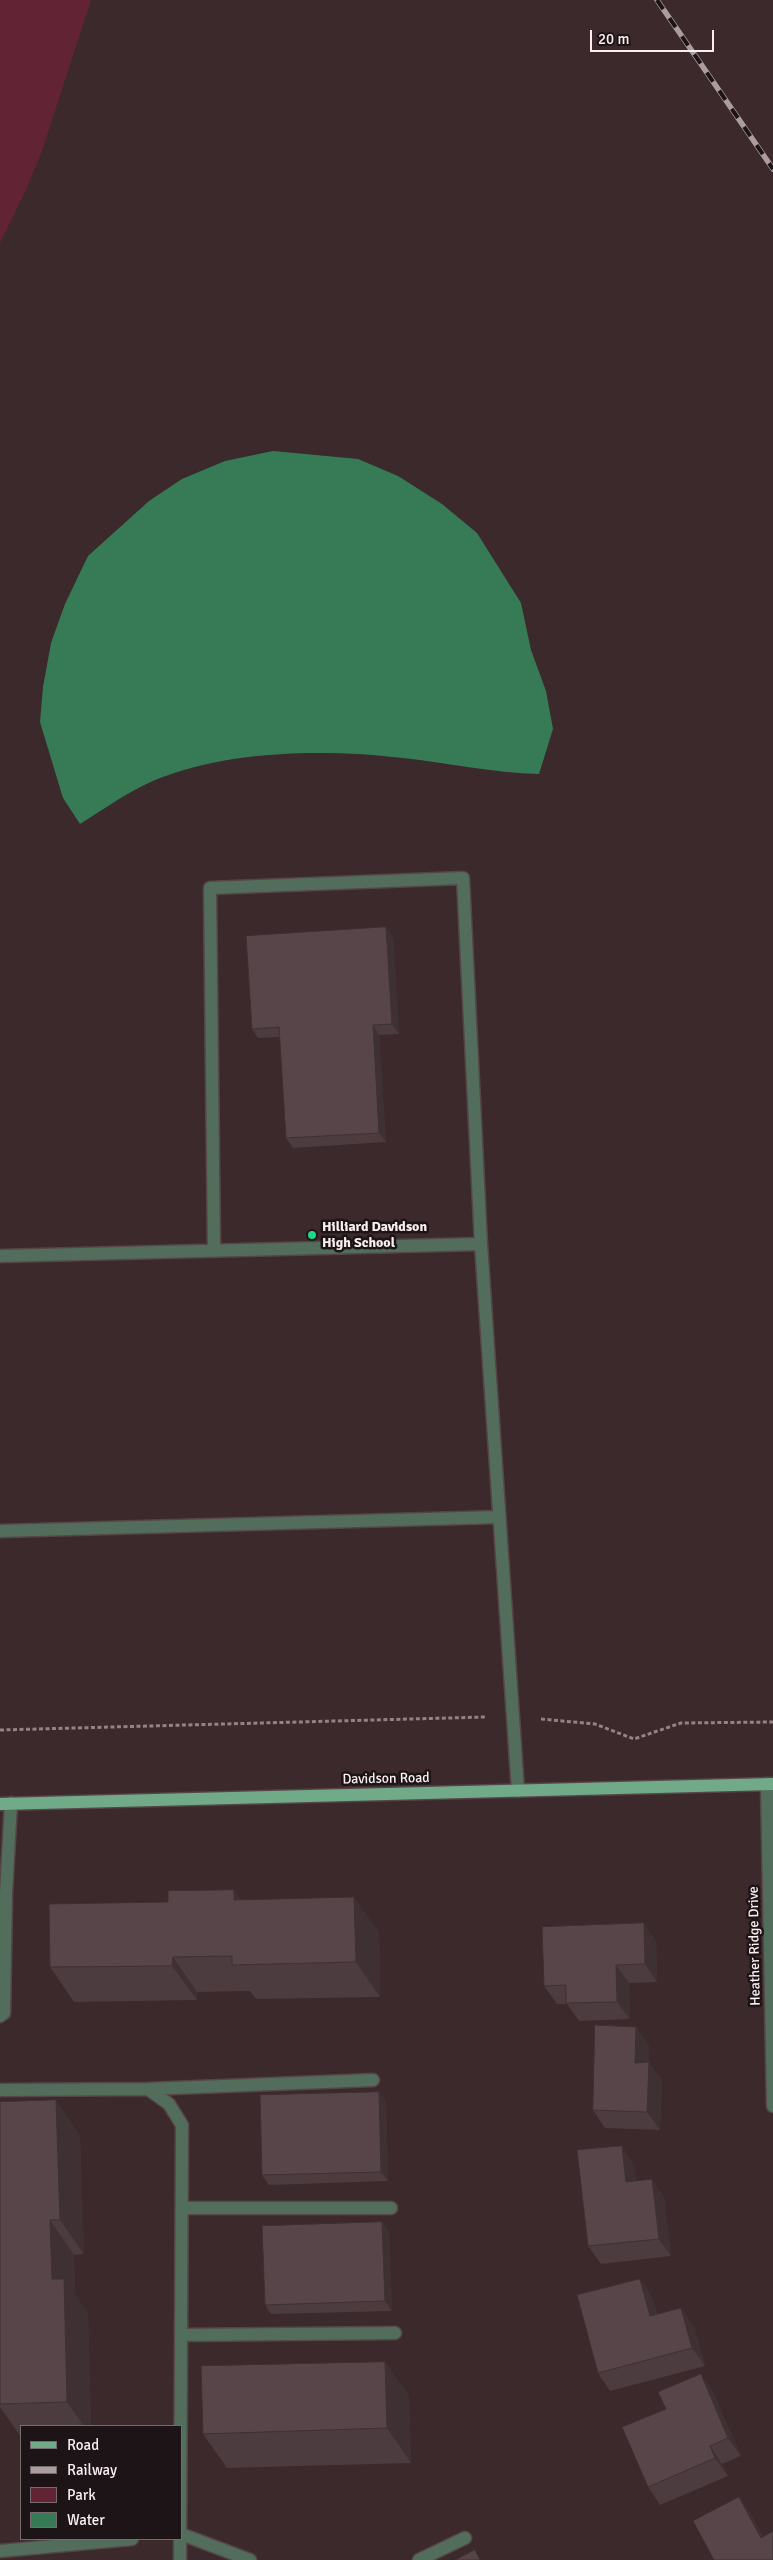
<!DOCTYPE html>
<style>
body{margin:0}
#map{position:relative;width:773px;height:2560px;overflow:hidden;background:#3b292c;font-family:Signika,sans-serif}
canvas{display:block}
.legend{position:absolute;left:20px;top:2425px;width:162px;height:115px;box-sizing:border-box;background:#1c1416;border:1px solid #756b6d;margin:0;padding:6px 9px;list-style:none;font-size:15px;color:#faeef0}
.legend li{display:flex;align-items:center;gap:10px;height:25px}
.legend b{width:25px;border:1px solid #756b6d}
.scale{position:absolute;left:590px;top:30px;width:124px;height:22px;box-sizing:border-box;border:2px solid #faeef0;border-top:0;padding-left:6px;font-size:15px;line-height:18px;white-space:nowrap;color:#faeef0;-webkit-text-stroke:4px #1c1416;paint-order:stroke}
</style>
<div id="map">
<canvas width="773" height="2560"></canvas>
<ul class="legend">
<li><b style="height:6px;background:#71aa88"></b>Road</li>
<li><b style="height:6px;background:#ab9c9e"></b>Railway</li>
<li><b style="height:14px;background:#622434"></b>Park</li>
<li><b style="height:14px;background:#377b56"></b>Water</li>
</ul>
<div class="scale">20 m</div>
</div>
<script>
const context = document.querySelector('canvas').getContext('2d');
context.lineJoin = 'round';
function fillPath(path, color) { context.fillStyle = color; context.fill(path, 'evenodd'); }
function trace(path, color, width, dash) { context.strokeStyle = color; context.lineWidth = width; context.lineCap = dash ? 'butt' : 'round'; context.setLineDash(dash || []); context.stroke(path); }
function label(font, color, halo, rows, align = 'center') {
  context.font = font + ' Signika,sans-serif'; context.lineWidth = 5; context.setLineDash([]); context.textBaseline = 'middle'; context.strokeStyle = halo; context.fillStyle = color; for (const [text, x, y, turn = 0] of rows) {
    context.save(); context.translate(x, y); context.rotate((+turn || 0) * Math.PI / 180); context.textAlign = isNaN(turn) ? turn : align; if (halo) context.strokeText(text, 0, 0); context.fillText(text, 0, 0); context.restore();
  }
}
fillPath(new Path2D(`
 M0,0H91L42,151L26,190L0,243Z`), '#622434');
fillPath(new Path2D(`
 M273,451L358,459L398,476L442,504L477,533L521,603L531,650L546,691L553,729L539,774C494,773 448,763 403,758C326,749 228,750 155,780C129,791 104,809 80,824L63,798L40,722L43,687L51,643L65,604L88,556L149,501L182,479L225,461Z`), '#377b56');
const minor = new Path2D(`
 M214,1251L210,888L463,878L481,1244
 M0,1256L481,1244L518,1791
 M0,1531L499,1517
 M767,1784L773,2106
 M0,2016L4,2013L6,1893L11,1803
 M148,2089L373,2080
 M0,2090L148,2089L169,2104L182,2125L180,2560
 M182,2208H391
 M182,2335L395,2333
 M181,2534L250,2560
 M0,2551L132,2539
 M419,2560L465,2538`);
const major = new Path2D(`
 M0,1804L773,1784`);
trace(minor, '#564547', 15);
trace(major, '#564547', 15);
trace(new Path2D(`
 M541,1719L595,1724L634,1739L681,1723L773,1722
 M0,1730L485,1717`), '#938386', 3, [4, 2.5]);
trace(minor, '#526d5c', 12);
trace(major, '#71aa88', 12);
const rail = new Path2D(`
 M657,0L773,169`);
trace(rail, '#ab9c9e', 5.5);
trace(rail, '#1c1416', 4, [11]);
fillPath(new Path2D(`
 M393,937L399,1034L379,1035L386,1142L293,1148L286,1138L280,1037L258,1038L252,1029Z
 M240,1900L379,1932L380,1997L256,1999L250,1991L197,1992V2000L74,2002L50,1967L168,1902Z
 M656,1941L657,1982L629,1983L630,2019L579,2021L567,2004H557L544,1986Z
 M649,2045L648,2062L662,2080L660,2130L605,2128L593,2110Z
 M379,2092L386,2101L388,2181L269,2185L262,2175Z
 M0,2102L80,2135L84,2254L74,2255L75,2295L88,2313L91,2426H21V2437L0,2407Z
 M634,2164L636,2181L664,2197L671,2256L601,2264L588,2246Z
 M382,2222L389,2232L392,2311L271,2314L265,2305Z
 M640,2279L652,2297L657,2314L694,2326L705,2366L610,2391L598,2373Z
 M385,2362L409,2396L411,2463L227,2468L203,2434Z
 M713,2392L741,2456L722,2464L728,2476L660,2505L648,2487Z`), '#4c3b3f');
fillPath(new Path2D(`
 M386,927L393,937L399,1034L392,1024Z
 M373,1025L379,1035L386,1142L379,1133Z
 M234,1890L258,1925L234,1900Z
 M354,1897L379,1932L380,1997L356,1962Z
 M644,1923L656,1941L657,1982L645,1964Z
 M173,1957L197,1992V2000L172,1966Z
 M616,1965L629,1983L630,2019L617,2002Z
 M636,2027L649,2045L648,2081L635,2063Z
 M649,2062L662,2080L660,2130L647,2112Z
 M379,2092L386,2101L388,2181L381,2172Z
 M56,2100L80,2135L84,2254L60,2220Z
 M622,2146L634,2164L638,2200L626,2182Z
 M652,2179L664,2197L671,2256L659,2239Z
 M50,2220L74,2255L75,2295L88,2313L91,2426H84L67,2402L52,2279Z
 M382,2222L389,2232L392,2311L385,2301Z
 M640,2279L652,2297L662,2334L650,2316Z
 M681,2308L694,2326L705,2366L692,2348Z
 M385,2362L409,2396L411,2463L387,2428Z
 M701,2374L713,2392L741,2456L728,2438Z
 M710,2446L722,2464L728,2476L715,2458Z
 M739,2497L752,2515L773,2555L761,2538Z`), '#3e3033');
const building = new Path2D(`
 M386,927L392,1024L373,1025L379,1133L286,1138L279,1027L252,1029L246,936Z
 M234,1890V1900L354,1897L356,1962L232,1965V1956L173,1957L172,1966L50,1967L49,1904L168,1902V1891Z
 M644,1923L645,1964L616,1965L617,2002L566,2003V1985L544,1986L542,1927Z
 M595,2025L636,2027L635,2063L649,2062L647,2112L593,2110Z
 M379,2092L381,2172L262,2175L260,2095Z
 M56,2100L60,2220H50L52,2279H64L67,2402L0,2404V2102Z
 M622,2146L626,2182L652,2179L659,2239L588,2246L577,2150Z
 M382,2222L385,2301L265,2305L262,2226Z
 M640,2279L650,2316L681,2308L692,2348L598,2373L577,2295Z
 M385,2362L387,2428L203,2434L201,2366Z
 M701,2374L728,2438L710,2446L715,2458L648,2487L622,2427L666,2409L658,2392Z
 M739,2497L761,2538L773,2531V2560H714L693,2521Z
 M475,2550L480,2560H455Z`);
fillPath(building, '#584549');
trace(building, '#3e3033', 1);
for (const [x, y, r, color] of [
 [312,1235,5,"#1cd988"]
]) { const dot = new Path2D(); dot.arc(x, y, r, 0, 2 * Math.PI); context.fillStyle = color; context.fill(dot); trace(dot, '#1c1416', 2); }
label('bold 14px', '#faeef0', '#1c1416', [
 ["Hilliard Davidson",322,1227],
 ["High School",322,1243]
], 'left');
label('14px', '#faeef0', '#1c1416', [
 ["Davidson Road",386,1779,-1],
 ["Heather Ridge Drive",755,1946,-91]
]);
</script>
